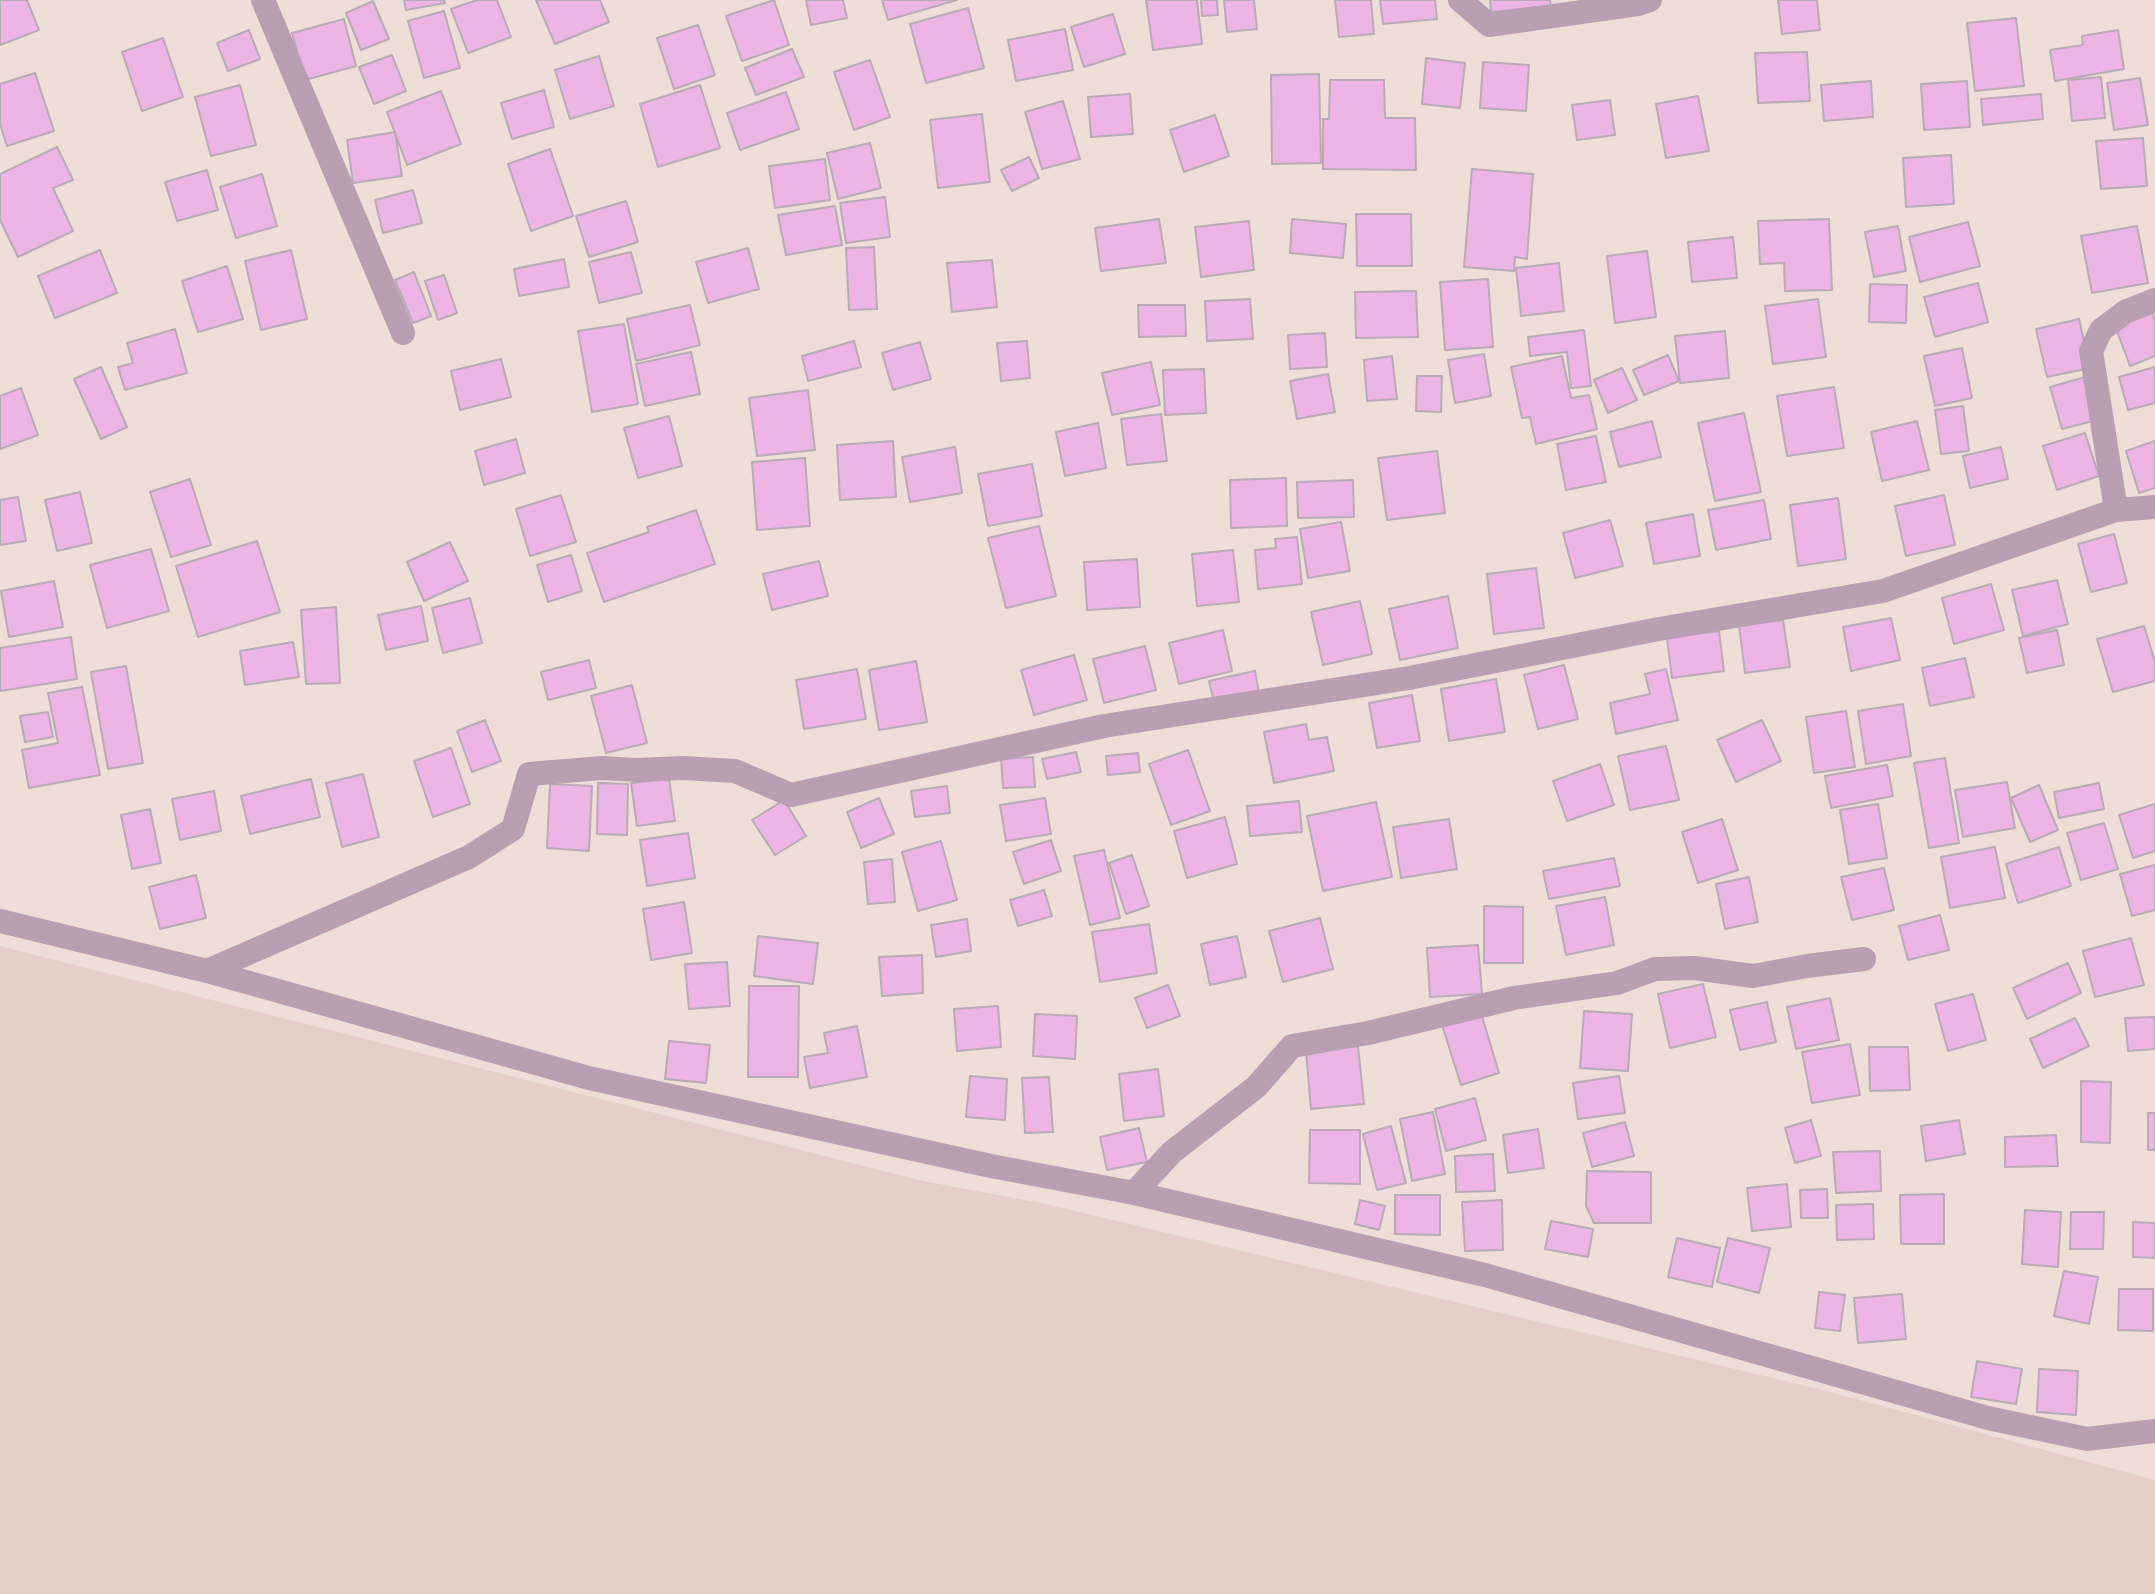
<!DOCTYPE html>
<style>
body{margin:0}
canvas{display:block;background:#efded8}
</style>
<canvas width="2155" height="1594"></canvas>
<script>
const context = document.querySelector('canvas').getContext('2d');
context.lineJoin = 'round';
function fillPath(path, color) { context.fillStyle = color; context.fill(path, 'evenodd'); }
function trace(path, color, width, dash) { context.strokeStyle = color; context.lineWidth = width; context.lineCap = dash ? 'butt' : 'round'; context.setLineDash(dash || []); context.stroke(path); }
fillPath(new Path2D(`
 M0,946L923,1181L1046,1204L1823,1390L2155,1480V1594H0Z`), '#e6cfc6');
const building = new Path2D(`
 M0,0H27L39,30L0,45Z
 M404,0H444L445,3L406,10Z
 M477,0H497L511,37L468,53L451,9Z
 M536,0H600L609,22L555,44Z
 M774,0L789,45L742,61L726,16Z
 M806,0H843L847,18L811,25Z
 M882,0H957L888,20Z
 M1146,0H1197L1202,44L1153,50Z
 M1201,0H1217L1218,15L1202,16Z
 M1224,0H1254L1257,29L1227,32Z
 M1335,0H1371L1374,34L1339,37Z
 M1380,0H1435L1437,19L1383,24Z
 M1490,0H1550L1551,6L1491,12Z
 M1778,0H1817L1820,30L1782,34Z
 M373,1L389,39L361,50L346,13Z
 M968,8L984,68L926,83L910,24Z
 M444,11L460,68L424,78L408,21Z
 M1113,14L1125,54L1084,67L1071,27Z
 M2016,18L2024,86L1975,91L1967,23Z
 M344,19L356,66L305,80L292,33Z
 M698,25L715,75L674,89L657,38Z
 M1065,29L1073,70L1016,81L1008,40Z
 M249,30L260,59L228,71L217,43Z
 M2118,30L2124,69L2055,81L2050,50L2083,45L2082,36Z
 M163,38L183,97L142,111L122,52Z
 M792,49L804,77L756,95L745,68Z
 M1807,52L1810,101L1758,103L1755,53Z
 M392,55L406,91L374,104L359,67Z
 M599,56L614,106L570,119L555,70Z
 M1426,58L1465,63L1460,108L1422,104Z
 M870,60L890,117L854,130L834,72Z
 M1483,62L1529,65L1526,111L1480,108Z
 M35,73L54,131L7,146L0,124V84Z
 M1319,74L1321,163L1272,164L1271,75Z
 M2101,77L2105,118L2072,121L2068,80Z
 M2140,78L2148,125L2114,130L2107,83Z
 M1330,80H1384L1385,118H1415L1416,170L1323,169V119H1329Z
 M1871,81L1873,117L1824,121L1821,85Z
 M1967,81L1970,127L1924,130L1921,84Z
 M240,85L256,145L211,156L195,97Z
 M700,85L720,148L658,167L640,104Z
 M544,90L554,127L512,139L501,103Z
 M441,91L461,144L407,165L387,112Z
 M786,92L799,129L740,150L727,113Z
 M1130,94L1133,134L1091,137L1088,97Z
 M2041,94L2043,119L1983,125L1981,99Z
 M1698,96L1709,151L1666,158L1656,104Z
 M1610,100L1615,135L1577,140L1572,105Z
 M1063,101L1080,159L1042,169L1025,112Z
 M982,114L990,182L938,188L930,120Z
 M1215,115L1229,156L1184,172L1170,130Z
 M395,132L402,176L353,183L347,140Z
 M2143,138L2147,186L2101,189L2096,141Z
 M870,143L881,188L838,199L827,153Z
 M57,147L73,180L53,188L73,231L18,257L0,220V174Z
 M550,149L573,216L531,231L508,164Z
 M1951,155L1954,204L1906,207L1903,158Z
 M1029,157L1039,178L1012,191L1001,170Z
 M825,159L830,200L775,208L769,166Z
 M1472,169L1533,174L1527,259L1515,257L1514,271L1464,267Z
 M207,170L218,210L177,221L165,182Z
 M262,174L277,226L236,238L220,187Z
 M413,190L422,223L383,233L375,200Z
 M885,197L890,237L846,243L840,203Z
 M626,201L638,242L589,257L576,216Z
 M835,206L842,245L786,255L778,215Z
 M1356,214H1411L1412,266H1357Z
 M1159,219L1166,263L1101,271L1095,228Z
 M1292,219L1346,224L1343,258L1290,253Z
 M1829,219L1832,290L1785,291L1784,263L1760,264L1758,221Z
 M1249,221L1254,270L1201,277L1195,227Z
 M1968,222L1980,266L1920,282L1909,237Z
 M1898,226L1906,271L1874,277L1865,232Z
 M2137,226L2148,283L2092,293L2081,236Z
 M1733,237L1737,278L1692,282L1688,242Z
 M874,247L877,309L849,310L846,248Z
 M748,248L759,289L708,303L696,262Z
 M100,250L117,293L55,318L38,276Z
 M291,250L307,319L261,330L245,261Z
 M1647,251L1656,317L1615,323L1607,256Z
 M631,252L642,293L599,303L589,262Z
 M564,259L569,287L519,296L514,269Z
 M992,260L997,307L952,312L947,263Z
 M1559,263L1564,311L1521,316L1516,268Z
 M227,266L243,319L198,332L182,281Z
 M414,272L431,316L413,323L395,280Z
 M444,275L457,313L438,320L425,281Z
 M1488,279L1493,347L1445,350L1440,282Z
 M1978,283L1988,322L1935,337L1924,297Z
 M1870,284L1907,285L1906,323L1869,322Z
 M1416,291L1418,337L1356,338L1355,292Z
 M1250,299L1253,339L1207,341L1205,301Z
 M1818,299L1826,357L1773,364L1765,306Z
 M690,305L700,345L636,361L627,319Z
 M1138,305H1185L1186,336L1139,337Z
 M2152,312L2155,321V356L2130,366L2115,326Z
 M2079,319L2090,368L2047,377L2036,329Z
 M624,324L638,404L592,412L578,331Z
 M175,329L187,373L125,390L118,367L133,363L127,343Z
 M1584,330L1591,386L1571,388L1567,352L1530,356L1528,337Z
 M1725,331L1729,378L1680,383L1675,336Z
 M1325,333L1327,367L1290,369L1288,335Z
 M854,341L861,367L808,381L802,356Z
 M1027,341L1030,378L1001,381L997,343Z
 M920,342L931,379L893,390L882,353Z
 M1962,348L1972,398L1935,406L1924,356Z
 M691,352L700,394L645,406L636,364Z
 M1484,354L1491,396L1455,403L1448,360Z
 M1668,355L1679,381L1644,395L1633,370Z
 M1392,356L1397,399L1367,401L1364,360Z
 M1562,356L1571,398L1589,395L1597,429L1536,444L1530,417L1522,418L1511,367Z
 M501,359L511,397L460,410L451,371Z
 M1151,362L1160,405L1112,415L1102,373Z
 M101,367L127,427L101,439L74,379Z
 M2155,367V403L2128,410L2119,377Z
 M1622,368L1637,400L1608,413L1594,380Z
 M1204,369L1206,413L1165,415L1163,370Z
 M1328,374L1335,412L1297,419L1290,381Z
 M1417,376H1442L1441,412L1416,411Z
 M2089,376L2101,419L2062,429L2050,387Z
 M1834,387L1844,448L1787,456L1777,396Z
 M21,388L38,435L0,449V396Z
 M808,390L815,450L757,456L749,398Z
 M1963,406L1969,451L1941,454L1935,410Z
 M1744,413L1761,492L1715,501L1698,423Z
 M1161,414L1167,461L1127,465L1121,419Z
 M669,416L682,466L638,478L624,428Z
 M1652,421L1661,457L1619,467L1610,432Z
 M1917,421L1929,470L1882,481L1871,432Z
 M1098,423L1106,468L1065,476L1056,432Z
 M2085,433L2099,476L2057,490L2043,446Z
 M1596,436L1606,482L1566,490L1557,444Z
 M516,439L525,473L484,485L475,451Z
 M893,441L896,497L840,500L837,445Z
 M2155,441V488L2139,493L2126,451Z
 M955,447L962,493L910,502L902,457Z
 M2001,447L2008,479L1970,488L1963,456Z
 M1437,451L1445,513L1387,520L1378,458Z
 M805,458L810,526L757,530L752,462Z
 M1032,464L1042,516L988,526L978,474Z
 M1286,478L1287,526L1231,528L1230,480Z
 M190,479L211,545L171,557L150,492Z
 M1353,480L1354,517L1298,518L1297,482Z
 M80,492L92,543L57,551L45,500Z
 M561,495L576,542L530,556L516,509Z
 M1944,495L1955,545L1906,556L1895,506Z
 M18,497L26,541L0,545V500Z
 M1838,498L1846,559L1798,566L1790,505Z
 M1764,500L1771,539L1716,550L1708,510Z
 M696,510L715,564L604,602L587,553L649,532L647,527Z
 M1693,514L1700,556L1654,564L1646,523Z
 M1610,520L1623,566L1575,578L1563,533Z
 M1341,522L1350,571L1308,578L1300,529Z
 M1039,526L1056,596L1006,608L988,538Z
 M2114,534L2127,583L2091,592L2078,544Z
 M1297,537L1302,584L1258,589L1255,550L1276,548L1275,539Z
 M257,541L280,612L198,637L176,566Z
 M450,542L468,581L424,601L407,562Z
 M151,549L169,611L107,628L90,565Z
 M1233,550L1239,602L1197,606L1192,554Z
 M571,555L582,591L548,602L537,565Z
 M1137,559L1140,607L1087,610L1084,562Z
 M819,561L828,596L772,610L763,574Z
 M1536,568L1544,628L1494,634L1487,574Z
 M2057,580L2068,624L2023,636L2012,590Z
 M54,581L63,627L9,637L1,591Z
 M1991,584L2004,630L1954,644L1942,598Z
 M1448,596L1458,648L1400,660L1389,609Z
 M470,598L482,643L443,653L432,608Z
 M1360,601L1372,654L1323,665L1311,612Z
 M421,606L428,641L386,650L378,615Z
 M336,607L340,683L306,684L301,610Z
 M1891,618L1900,660L1851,671L1843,627Z
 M1783,620L1790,667L1745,673L1739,625Z
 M2144,626L2155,662V681L2113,692L2097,639Z
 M1223,630L1232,671L1179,684L1169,643Z
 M2057,630L2064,665L2027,673L2019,638Z
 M1719,631L1724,671L1672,678L1667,638Z
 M71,637L77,679L0,691V648Z
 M293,642L299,677L245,685L240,651Z
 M1145,646L1156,690L1104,703L1093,659Z
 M1074,655L1087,700L1034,715L1021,670Z
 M1965,658L1974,697L1930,706L1922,668Z
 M589,660L596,688L548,700L541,672Z
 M916,661L927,722L879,730L869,670Z
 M1564,665L1578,719L1538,729L1524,675Z
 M126,666L143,763L108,769L91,672Z
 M857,669L866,719L804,729L796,680Z
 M1666,669L1678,720L1616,734L1610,703L1650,694L1645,674Z
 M1255,671L1259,693L1214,702L1209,681Z
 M1496,679L1505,732L1449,741L1441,689Z
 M632,685L647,743L606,753L591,696Z
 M82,687L100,775L29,788L22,750L58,743L48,693Z
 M1412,695L1420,741L1377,748L1369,703Z
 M1903,704L1911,756L1866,764L1858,711Z
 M1846,711L1855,767L1814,773L1806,717Z
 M48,712L53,737L25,742L20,716Z
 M485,720L501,761L472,772L457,731Z
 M1762,720L1781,761L1736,782L1717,740Z
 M1306,724L1309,740L1327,737L1334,771L1274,783L1264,732Z
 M1666,746L1679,800L1630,810L1618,756Z
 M451,748L470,804L433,817L414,761Z
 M1188,750L1210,811L1171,825L1149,764Z
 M1076,752L1081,772L1047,779L1042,759Z
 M1138,753L1140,772L1108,775L1106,756Z
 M1033,757L1035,787L1003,788L1001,759Z
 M1945,758L1959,843L1929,848L1914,763Z
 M1600,764L1614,805L1567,821L1553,781Z
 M1887,765L1893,796L1831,808L1825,776Z
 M363,774L379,837L342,847L326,783Z
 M311,779L320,817L250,834L241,796Z
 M669,779L675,821L637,826L631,783Z
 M2007,782L2015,828L1963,837L1955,790Z
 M598,783L628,784L627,835L597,834Z
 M2099,783L2104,809L2059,818L2054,792Z
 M550,784L592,786L589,851L547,848Z
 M2039,785L2058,830L2030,842L2011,798Z
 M947,786L950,813L915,817L911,791Z
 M214,791L221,831L180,840L172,799Z
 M879,798L894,834L861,848L847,812Z
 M1045,798L1051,834L1006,841L1000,805Z
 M784,800L806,836L775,855L752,820Z
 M1299,801L1302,832L1250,836L1247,806Z
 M1376,802L1392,877L1323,891L1307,816Z
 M1878,804L1887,858L1849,864L1840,810Z
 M2155,804V851L2133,858L2119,815Z
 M150,809L161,863L132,869L121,815Z
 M1225,817L1237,864L1187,878L1174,831Z
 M1449,819L1457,869L1401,878L1393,827Z
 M1722,819L1738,870L1698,883L1682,832Z
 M2104,823L2118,869L2081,880L2067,833Z
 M688,833L695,878L647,886L640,840Z
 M1051,840L1061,871L1024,884L1013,852Z
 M941,841L957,900L918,911L902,852Z
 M1995,847L2005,898L1950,908L1941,857Z
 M2059,847L2071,886L2018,903L2006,864Z
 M1104,850L1120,918L1090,925L1074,856Z
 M1132,855L1149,906L1126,914L1109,863Z
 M1614,858L1620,886L1549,899L1543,871Z
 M892,859L895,902L868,904L864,862Z
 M2155,865V910L2132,916L2120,874Z
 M1884,868L1894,910L1852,920L1841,877Z
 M196,875L206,918L160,929L149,887Z
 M1749,877L1758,922L1725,929L1716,884Z
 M1044,890L1052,916L1018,926L1010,900Z
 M1605,897L1614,945L1566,955L1556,906Z
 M684,902L692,953L651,960L643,909Z
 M1484,906L1523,907V963H1484Z
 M1940,915L1949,950L1908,960L1899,926Z
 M1320,918L1333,969L1283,982L1269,931Z
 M967,919L971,951L936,957L931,925Z
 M1149,924L1157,973L1100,982L1092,932Z
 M758,936L818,943L813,984L754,976Z
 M1237,936L1246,977L1210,985L1201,944Z
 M2131,938L2144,985L2095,997L2083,951Z
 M1478,945L1482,994L1430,997L1427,948Z
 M922,955L923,993L882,996L879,957Z
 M727,962L730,1006L689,1009L685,964Z
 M2068,963L2081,993L2027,1019L2013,988Z
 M1703,984L1716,1037L1670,1048L1658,994Z
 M1168,985L1180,1016L1147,1028L1135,998Z
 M749,986H799L798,1077H748Z
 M1973,994L1986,1040L1948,1051L1935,1004Z
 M1830,998L1839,1040L1796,1049L1787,1007Z
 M1767,1002L1776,1042L1740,1050L1730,1010Z
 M998,1006L1001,1047L957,1051L954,1009Z
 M1584,1011L1632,1014L1628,1071L1580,1068Z
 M1481,1013L1499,1073L1461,1085L1442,1025Z
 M1035,1014L1077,1016L1075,1059L1033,1056Z
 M2155,1017V1049L2128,1051L2125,1018Z
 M2075,1018L2089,1046L2043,1068L2030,1039Z
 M857,1026L867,1077L810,1088L804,1057L828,1053L824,1033Z
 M669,1041L710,1045L706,1083L665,1079Z
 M1850,1044L1860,1095L1812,1103L1802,1052Z
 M1358,1046L1364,1104L1311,1109L1306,1051Z
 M1869,1047H1908L1910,1090L1870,1091Z
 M1158,1069L1164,1116L1124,1121L1119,1074Z
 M970,1076L1007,1079L1005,1120L966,1117Z
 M1619,1076L1625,1113L1578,1119L1573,1083Z
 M1049,1077L1053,1132L1025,1133L1022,1078Z
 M2081,1081L2111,1082L2110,1143L2081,1142Z
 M1475,1098L1486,1140L1446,1151L1435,1109Z
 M1433,1112L1445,1174L1412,1181L1400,1119Z
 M2148,1113H2155V1150H2148Z
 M1811,1120L1821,1156L1795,1163L1785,1128Z
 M1959,1120L1965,1154L1926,1161L1921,1126Z
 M1625,1122L1634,1156L1592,1167L1583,1133Z
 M1391,1126L1406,1183L1377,1190L1363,1134Z
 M1139,1128L1147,1162L1107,1170L1100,1137Z
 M1538,1129L1544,1168L1508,1173L1503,1135Z
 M1310,1130H1360V1184L1309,1183Z
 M2056,1135L2058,1166L2005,1167V1137Z
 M1880,1151L1881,1191L1836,1193L1833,1152Z
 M1493,1154L1495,1191L1456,1192L1455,1156Z
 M1587,1171L1651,1172V1223H1594L1586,1206Z
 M1787,1184L1791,1227L1752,1231L1747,1188Z
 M1827,1189L1828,1218H1801L1800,1190Z
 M1944,1194V1244H1901L1900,1195Z
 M1395,1195H1440V1235L1395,1234Z
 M1360,1200L1385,1206L1379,1230L1355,1224Z
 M1502,1200L1503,1250L1465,1251L1462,1202Z
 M1873,1204L1874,1239L1837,1240L1836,1205Z
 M2025,1210L2061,1212L2058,1267L2022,1264Z
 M2071,1212H2104L2103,1249H2070Z
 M1551,1221L1593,1229L1588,1257L1545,1249Z
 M2133,1222L2155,1223V1258L2133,1257Z
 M1677,1238L1720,1248L1712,1287L1668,1277Z
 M1728,1238L1770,1248L1759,1293L1717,1282Z
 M2064,1271L2098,1277L2089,1324L2054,1316Z
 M2119,1289H2153V1331L2118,1330Z
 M1819,1292L1845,1295L1840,1331L1815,1328Z
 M1902,1294L1906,1339L1858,1343L1854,1298Z
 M1977,1361L2022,1369L2016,1404L1971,1397Z
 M2039,1369L2078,1371L2076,1415L2037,1412Z`);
fillPath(building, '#ecb5e6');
trace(building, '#b8abb6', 2);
trace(new Path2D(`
 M263,0L403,333
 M1460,0L1489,25L1638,4L1650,0
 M2116,510L2091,351L2101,330L2125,312L2155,300
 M0,921L207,971L589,1078L991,1166L1134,1193L1485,1275L1988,1418L2087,1439L2155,1431
 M207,971L469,857L513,829L529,774L602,768L637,770L683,768L735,771L791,795L1104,726L1409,678L1659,629L1883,591L2116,510L2155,507
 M1134,1193L1172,1152L1256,1087L1292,1046L1368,1033L1514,998L1617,983L1655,969L1694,968L1753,976L1807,966L1864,959`), '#ba9fb3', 24);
</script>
